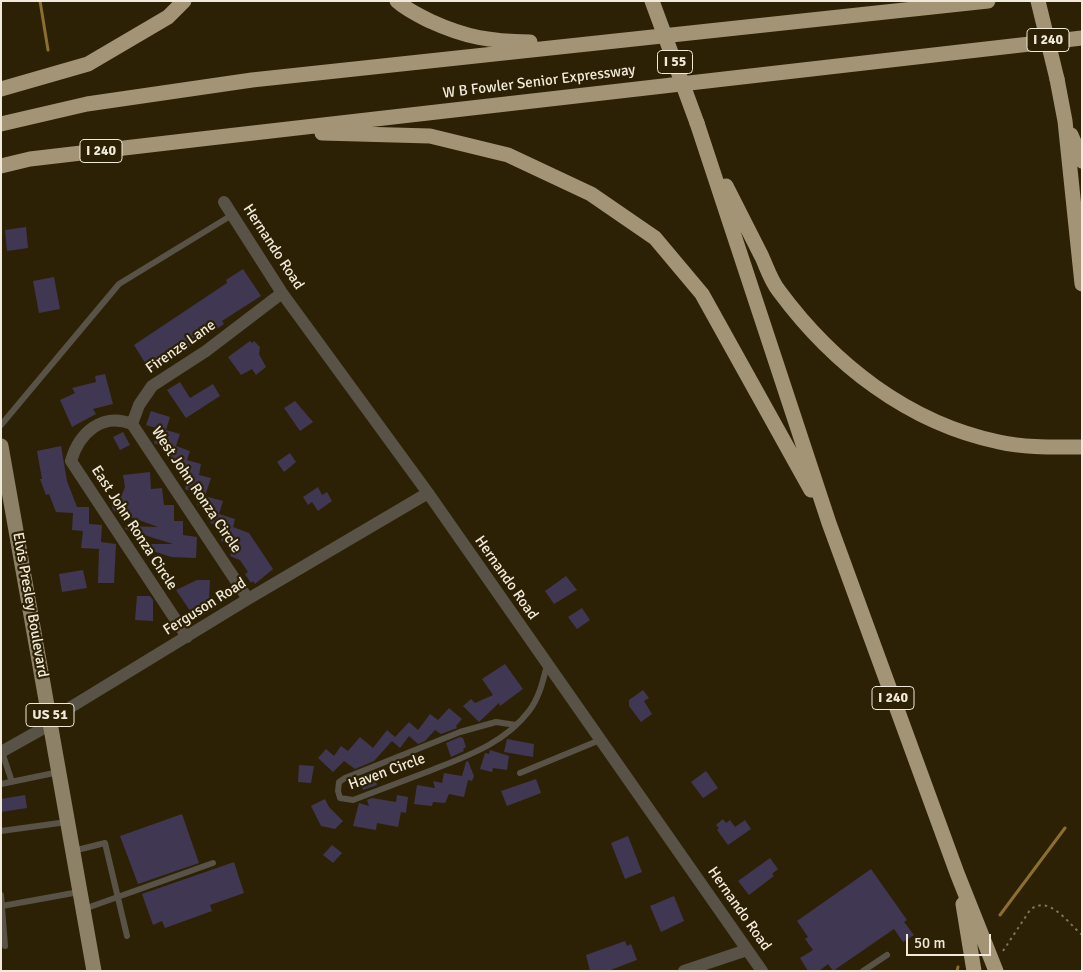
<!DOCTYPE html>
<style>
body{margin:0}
#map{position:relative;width:1083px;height:972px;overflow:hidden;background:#2d2105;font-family:Signika,sans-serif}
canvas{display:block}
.frame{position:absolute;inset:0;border:2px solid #f1eada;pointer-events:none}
.scale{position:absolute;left:906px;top:934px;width:85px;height:22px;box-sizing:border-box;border:2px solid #f1eada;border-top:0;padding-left:6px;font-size:15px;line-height:18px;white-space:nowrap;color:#f1eada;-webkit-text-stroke:4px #2d2105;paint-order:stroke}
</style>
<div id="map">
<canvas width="1083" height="972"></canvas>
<div class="frame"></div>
<div class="scale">50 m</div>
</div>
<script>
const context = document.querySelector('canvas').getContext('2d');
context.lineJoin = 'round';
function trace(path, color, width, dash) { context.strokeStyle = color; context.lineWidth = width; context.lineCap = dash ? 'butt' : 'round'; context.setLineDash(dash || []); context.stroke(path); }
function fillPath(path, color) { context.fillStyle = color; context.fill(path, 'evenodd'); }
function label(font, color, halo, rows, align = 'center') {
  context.font = font + ' Signika,sans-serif'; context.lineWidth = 4.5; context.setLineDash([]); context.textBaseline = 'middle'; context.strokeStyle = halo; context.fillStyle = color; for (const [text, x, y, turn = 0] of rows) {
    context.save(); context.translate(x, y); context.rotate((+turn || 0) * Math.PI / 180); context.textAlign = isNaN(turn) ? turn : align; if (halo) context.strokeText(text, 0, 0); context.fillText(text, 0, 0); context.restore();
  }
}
trace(new Path2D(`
 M40,1L48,50
 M1000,915L1065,828
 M957,971L958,967`), '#8a6f2f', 3);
fillPath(new Path2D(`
 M26,227L28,248L7,251L5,230Z
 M243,269L261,296L222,321L224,324L197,342L150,371L134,345L227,283L226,280Z
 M54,277L60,309L39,313L33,281Z
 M250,341L252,343L254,341L260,347L259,354L266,367L256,375L252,369L241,375L228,357Z
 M105,374L113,404L93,409L96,414L72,427L60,400L75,393L72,388L96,382L95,376Z
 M180,382L190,398L213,384L220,396L186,418L167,390Z
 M295,401L313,422L300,431L284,408Z
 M151,411L170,417L166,430L180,434L176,446L190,451L187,460L201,464L199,475L211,478L205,496L223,501L219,514L235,519L233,527L249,533L273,569L255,584L253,581L251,583L245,574L248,572L240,560L230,556L234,546L221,541L224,533L219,531L220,526L210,523L211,520L207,519L210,508L197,505L200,495L185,489L188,476L178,472L181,462L167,458L169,449L154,443L159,429L146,425Z
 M123,432L130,445L120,450L113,437Z
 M61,446L67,481L77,507H89V524L102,525L101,542L116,544L114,583H98L99,549L81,548L83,531L72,530L73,513L56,512L49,494L46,495L40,479H42L37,451Z
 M290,453L296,462L284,472L277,462Z
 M150,472L151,489L162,488L164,505H174V521H183V535L197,537L196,558L171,557L141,547V544H173L125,529L126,526L158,527L114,511L112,508L116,495L121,497L125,487L123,475Z
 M318,487L322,495L327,492L332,501L318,511L312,502L308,505L303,497Z
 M83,570L87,588L62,592L59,574Z
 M566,576L577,590L554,604L545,591Z
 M197,580H210L209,600L201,605L206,613L199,618L196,614L193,615L176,590Z
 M137,596H150L153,600V621L135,620Z
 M582,608L590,620L577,629L568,617Z
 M505,664L523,689L500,706L499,703L479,722L463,706L471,699L475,703L493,695L482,679Z
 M643,690L649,698L644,701L652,714L641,722L629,706V700Z
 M449,708L462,719L456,726L457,728L441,734L435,730L425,741L418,744L409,736L400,748L392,741L374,761L355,769L344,761L333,772L318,758L326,749L334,756L341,746L348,751L360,737L373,748L387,730L395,737L409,722L418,730L430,714L438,720Z
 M460,737L463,738L466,747L463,749L464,751L451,757L446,743Z
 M507,739L534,744L533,757L504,752Z
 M490,750L509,756L507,770L493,768L492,772L480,769L485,753L489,754Z
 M468,761L474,776L472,781L468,780L464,797L449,794L445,803L433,802L432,806L414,804L417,785L435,788L433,781L442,783L444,773L462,776L466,762Z
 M299,765L314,766L311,783L298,782Z
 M706,771L718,788L703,798L691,782Z
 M373,772L377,785L363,790L359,778Z
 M536,779L541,793L507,806L501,791Z
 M25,795L27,808L1,812V799Z
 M397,795L408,797L406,813L401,812L398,827L377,823L376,830L353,826L359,803L369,806L367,800L372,798L396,802Z
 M325,799L329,807L343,821L335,829L321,826L311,806Z
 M182,814L199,863L138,884L120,836Z
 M723,819L726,823L730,820L735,827L745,820L751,829L728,845L717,830L719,828L716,825Z
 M628,836L642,872L625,879L611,843Z
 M332,845L342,853L333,863L323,855Z
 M770,858L778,869L772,874L774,876L749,895L738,881Z
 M234,862L244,893L210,905L212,911L165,928L162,921L153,925L142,894Z
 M871,869L907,920L904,922L914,935L903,942L894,929L833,971L828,964L819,971H808L800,958L813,950L805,939L808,937L797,921Z
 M674,896L684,921L661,932L650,906Z
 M625,941L627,946L631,944L637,960L608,971H590L586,955Z`), '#403752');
trace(new Path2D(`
 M1003,951L1030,910C1049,894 1068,923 1082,935`), '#7e755e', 2, [2.5, 4]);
trace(new Path2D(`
 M1,425L119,284L232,215
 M516,725L496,722L460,732L345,778L339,782L338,791L340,798L353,800C379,790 405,780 432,770C467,756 505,743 529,711C539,698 543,681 547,665
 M2,752L12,782
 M520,773L600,740
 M1,784L59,772
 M1,831L67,822
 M73,851L105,843L127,936
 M1,895L5,946
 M2,906L79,892
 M84,909L213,863
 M863,971L887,955`), '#585346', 6);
trace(new Path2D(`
 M224,202L282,293L428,493L762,971
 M132,424L248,599
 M187,637L71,461C79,433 102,412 132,424L139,405L152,386L206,351L282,293
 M1,752L51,724L71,707L248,599L428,493
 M684,971L747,950`), '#585346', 12);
trace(new Path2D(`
 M1,446L94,971`), '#8d8268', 15);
trace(new Path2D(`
 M397,1C407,10 418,15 430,21C467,38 490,41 530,42
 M1057,79L1065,121L1082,284
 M1,89L88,64L168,17L184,1
 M697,123L829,523L957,873L996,971
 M1,124L87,104L252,80L988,1
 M322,133L430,136L508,155L591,194L655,238L702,294L811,490
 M1071,135L1082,161
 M1,166L30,159L201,139L1082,38
 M726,186C738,210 750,233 762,257C767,268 771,281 779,291C833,364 908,423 999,442C1026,448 1054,447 1082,447
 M963,904L974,971`), '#a29475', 15);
trace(new Path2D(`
 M652,1L697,123
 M1038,1L1057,79`), '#a29475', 15);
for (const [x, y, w] of [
 [1048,40,42],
 [675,62,35],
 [101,151,42],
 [893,698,42],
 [50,715,48]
]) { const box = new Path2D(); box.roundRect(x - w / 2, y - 11.5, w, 23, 4); context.fillStyle = '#2d2105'; context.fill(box); trace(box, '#f1eada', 1); }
label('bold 14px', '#f1eada', null, [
 ["I 240",1048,40],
 ["I 55",675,62],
 ["I 240",101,151],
 ["I 240",893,698],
 ["US 51",50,715]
]);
label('15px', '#f1eada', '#2d2105', [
 ["W B Fowler Senior Expressway",539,82,-7],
 ["Hernando Road",273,247,57],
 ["Firenze Lane",181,347,-35],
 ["West John Ronza Circle",196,490,56],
 ["East John Ronza Circle",134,528,57],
 ["Hernando Road",506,578,55],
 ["Elvis Presley Boulevard",30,605,80],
 ["Ferguson Road",205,607,-32],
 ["Haven Circle",387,772,-20],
 ["Hernando Road",739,909,55]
]);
</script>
